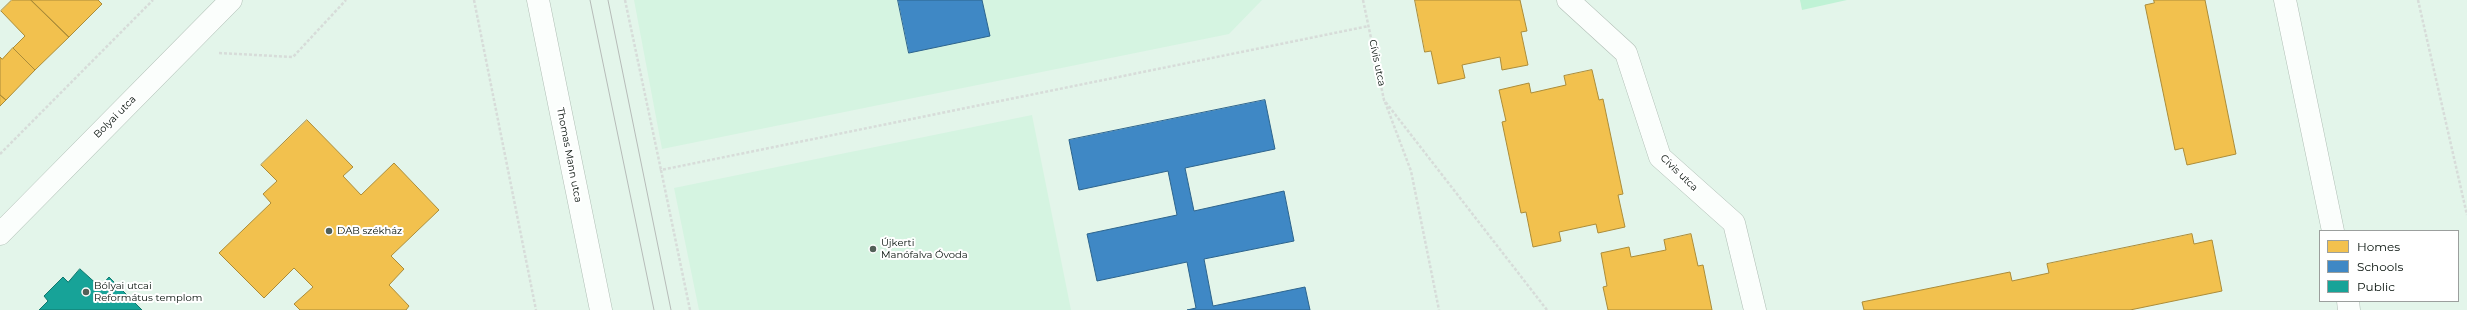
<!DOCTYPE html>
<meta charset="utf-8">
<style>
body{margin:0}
#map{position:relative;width:2467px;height:310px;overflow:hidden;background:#e3f5ea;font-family:Montserrat,sans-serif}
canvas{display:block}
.legend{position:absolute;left:2319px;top:230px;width:140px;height:72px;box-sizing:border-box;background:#fff;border:1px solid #9b9f9d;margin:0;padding:5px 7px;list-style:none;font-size:12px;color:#040f09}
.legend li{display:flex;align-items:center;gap:8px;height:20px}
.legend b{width:20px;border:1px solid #9b9f9d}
</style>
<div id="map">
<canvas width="2467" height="310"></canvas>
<ul class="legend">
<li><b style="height:11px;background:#f2c14e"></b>Homes</li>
<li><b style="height:11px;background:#3f88c5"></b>Schools</li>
<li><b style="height:11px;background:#17a398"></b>Public</li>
</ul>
</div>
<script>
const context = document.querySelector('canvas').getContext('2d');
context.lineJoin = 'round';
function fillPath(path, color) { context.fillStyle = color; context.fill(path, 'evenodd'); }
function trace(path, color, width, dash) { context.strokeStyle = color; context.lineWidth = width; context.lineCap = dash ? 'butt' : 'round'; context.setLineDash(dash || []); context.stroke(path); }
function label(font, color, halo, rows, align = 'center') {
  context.font = font + ' Montserrat,sans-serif'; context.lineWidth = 4; context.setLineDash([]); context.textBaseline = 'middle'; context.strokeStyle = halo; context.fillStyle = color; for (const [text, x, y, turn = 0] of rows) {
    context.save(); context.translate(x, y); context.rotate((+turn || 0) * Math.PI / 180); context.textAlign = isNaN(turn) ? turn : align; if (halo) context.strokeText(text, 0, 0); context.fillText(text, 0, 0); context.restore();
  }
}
fillPath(new Path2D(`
 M634,0H1262L1229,34L662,149Z
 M1032,115L1071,310H699L674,188Z`), '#d5f4e1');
fillPath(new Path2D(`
 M1800,0H1847L1802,10Z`), '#bff2d5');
const homes = new Path2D(`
 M12,0H31L69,37L35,70L13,48L25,36L1,11Z
 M31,0H98L102,4L69,37Z
 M1415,0H1520L1527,31L1521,32L1528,65L1502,70L1500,57L1462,65L1465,78L1438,84L1431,51L1425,52Z
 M2154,0H2205L2236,154L2187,165L2183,148L2175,150L2145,5L2154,3Z
 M13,48L35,70L6,100L0,95V57L2,59Z
 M1592,70L1599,100L1603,99L1623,194L1618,195L1625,227L1598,233L1596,224L1559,232L1561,241L1533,247L1526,212L1521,213L1502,122L1506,121L1499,90L1529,83L1531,93L1566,85L1564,76Z
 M0,95L6,100L0,106Z
 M307,120L353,167L343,176L361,195L394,163L439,210L391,256L404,269L389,285L409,306L406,310H300L294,304L313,287L294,268L264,298L219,253L271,203L263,194L277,181L261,165Z
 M1691,234L1698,266L1703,265L1712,310H1608L1603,287L1607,286L1601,253L1629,247L1631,257L1666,250L1664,240Z
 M2192,234L2194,244L2212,240L2222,291L2130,310H1864L1862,302L2010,272L2012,281L2049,273L2047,264Z`);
fillPath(homes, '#f2c14e');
trace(homes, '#ab8c39', 1);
const schools = new Path2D(`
 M898,0H982L990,36L909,53Z
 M1265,100L1275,149L1185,168L1194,211L1284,191L1294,241L1204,259L1213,306L1305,287L1310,310H1187L1196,308L1187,262L1097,281L1087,234L1177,215L1168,171L1079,190L1069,140Z`);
fillPath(schools, '#3f88c5');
trace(schools, '#2d648d', 1);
const public = new Path2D(`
 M80,269L100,287L109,277L142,310H39L48,301L44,296L63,277L68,282Z`);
fillPath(public, '#17a398');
trace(public, '#11776d', 1);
const minor = new Path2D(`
 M538,0L601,310
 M1568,0L1626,53L1660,157L1734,223L1755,310
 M2285,0L2333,231
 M0,234L231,0
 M2348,301L2349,310`);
trace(minor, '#afbdb4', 23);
trace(new Path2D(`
 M474,0L536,310
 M625,0L661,170
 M1363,0L1384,100L1547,310
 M2418,0L2467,215
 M219,53L293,57L346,0
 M1385,102L1411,171L1439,310
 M0,154L153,0
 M690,310L661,170L1369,26`), '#d7dcd9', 2.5, [3, 2]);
trace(minor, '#fbfefc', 22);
trace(new Path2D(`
 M590,0L654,310
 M608,0L671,310`), '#b6bbb8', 1);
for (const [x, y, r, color] of [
 [329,231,4,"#526058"],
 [873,249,4,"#526058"],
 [86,292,4,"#526058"]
]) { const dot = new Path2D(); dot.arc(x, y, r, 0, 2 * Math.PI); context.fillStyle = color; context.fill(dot); trace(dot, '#fff', 1.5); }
label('10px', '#040f09', '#fff', [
 ["Cívis utca",1377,63,78],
 ["Bolyai utca",115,117,-45],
 ["Thomas Mann utca",569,155,79],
 ["Cívis utca",1679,173,44]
]);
label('10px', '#040f09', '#fff', [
 ["DAB székház",337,231],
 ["Újkerti",881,243],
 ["Manófalva Óvoda",881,255],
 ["Bólyai utcai",94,286],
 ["Református templom",94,298]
], 'left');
</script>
